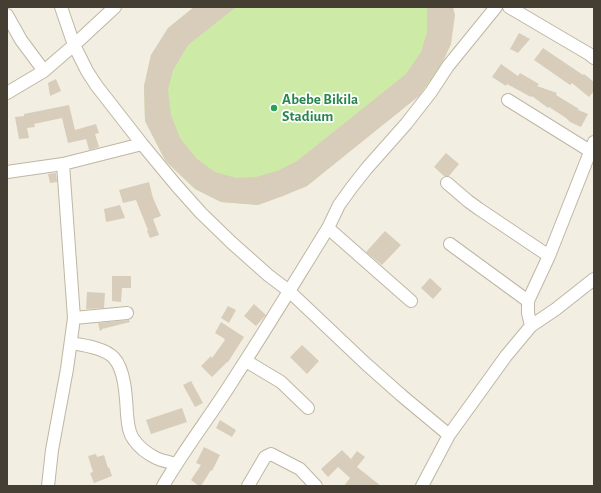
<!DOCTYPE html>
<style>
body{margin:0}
#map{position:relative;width:601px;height:493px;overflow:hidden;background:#f3eee2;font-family:"Alegreya Sans",sans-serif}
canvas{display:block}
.frame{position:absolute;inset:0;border:8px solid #453e32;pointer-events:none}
</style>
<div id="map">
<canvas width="601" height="493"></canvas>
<div class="frame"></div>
</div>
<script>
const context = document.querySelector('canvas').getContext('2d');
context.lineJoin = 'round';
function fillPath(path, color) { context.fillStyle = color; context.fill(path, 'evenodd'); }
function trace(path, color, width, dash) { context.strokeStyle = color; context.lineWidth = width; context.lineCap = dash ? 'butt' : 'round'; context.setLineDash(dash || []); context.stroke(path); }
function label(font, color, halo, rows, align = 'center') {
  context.font = font + ' "Alegreya Sans",sans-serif'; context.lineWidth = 3.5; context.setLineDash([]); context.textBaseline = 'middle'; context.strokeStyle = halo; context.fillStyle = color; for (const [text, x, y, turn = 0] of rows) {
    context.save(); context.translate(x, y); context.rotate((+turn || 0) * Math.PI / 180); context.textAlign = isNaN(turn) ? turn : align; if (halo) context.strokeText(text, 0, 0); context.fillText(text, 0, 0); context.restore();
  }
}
fillPath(new Path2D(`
 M194,7H453L451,44L437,73L420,94L307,186L258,205L221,202L195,189L166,162L145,121L144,86L151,55L168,28Z`), '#cdeba7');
fillPath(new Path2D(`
 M194,7H236L188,45L173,70L168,90L171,115L180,138L197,159L215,172L236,178L256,177L277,171L297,161L406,74L421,52L427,32V7H453L455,15L451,44L443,61L419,96L307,186L283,196L258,205L221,202L195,189L165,160L145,121L144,86L151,55L168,28Z
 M519,33L530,39L518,53L510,49Z
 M543,48L583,75L584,74L594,82V91L589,97L572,83L570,85L534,60Z
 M501,64L518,76L520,73L539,84L537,86L557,93L556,95L579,109L578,110L588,114L581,127L570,122L566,118L549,107L548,108L532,96L531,97L507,84L506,86L492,77Z
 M56,79L61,91L50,96L48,83Z
 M69,105L75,130L96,124L99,133L95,134L99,147L89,150L86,139L68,143L62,118L34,124L35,127L27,128L29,138L19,139L15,117L24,116V114Z
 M446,153L459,164L449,176H444L434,167Z
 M56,173L57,182L50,183L48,174Z
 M149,182L153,198L161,216L153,219L159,235L150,238L147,231L148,230L136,200L123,203L119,190Z
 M120,205L125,218L106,222L104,209Z
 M385,231L401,245L382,265L366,252Z
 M112,276H131V288H122L121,302L112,301Z
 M430,278L442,289L433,299L421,288Z
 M87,292L105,293L104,308L86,309Z
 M254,304L266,315L256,326L244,316Z
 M228,306L236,310L229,323L221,318Z
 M129,320L130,322L102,329V330L100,331L98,323Z
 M221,322L244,337L228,362H227L212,377L201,366L211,356L212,358L225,340H224L225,339L215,333Z
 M302,345L319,361L307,374L290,357Z
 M191,381L203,403L195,407L183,385Z
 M182,408L187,422L151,434L146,420Z
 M220,420L236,430L232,437L216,428Z
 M204,447L220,455L212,471L211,470L201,486H199L191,480L201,465L196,463Z
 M342,450L351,459L357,451L365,457L357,467L381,486H344L350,478L338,467L328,477L321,469Z
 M96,454L97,457L104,455L108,468L109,467L112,476L94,483L90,473L93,472L88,456Z`), '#d8ccba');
const minor = new Path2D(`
 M61,7L74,45L87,71L96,85L142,144L176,185L201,213L232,243L268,275L289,291L365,363L401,395L449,435
 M509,7L589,54L594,58
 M7,15L21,40L44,71
 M7,93L44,71L74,45L115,7
 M508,100L590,151
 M7,172L63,164L142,144
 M447,183L468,201L479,209L549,256
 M328,228L411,301
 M450,244L528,301
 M74,318L127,313
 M531,326L528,313V301L549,256L594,142
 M71,343C83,345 105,348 114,358C125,370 126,397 127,414C128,423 128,432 134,440C139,447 148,454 156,458C162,461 170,462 176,464
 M246,361L281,382L308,408
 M48,486L52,450L67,369L74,318L63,164
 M163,486C185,448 212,414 235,377C267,328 297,278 328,228L339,205L352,187L367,168L406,124L431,92L448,66L496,7
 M248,486L265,457L271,454L300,469L316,486
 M422,486L449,435L506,356L531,326L556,309L594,279`);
trace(minor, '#bfb6a4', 14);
trace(minor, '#fff', 12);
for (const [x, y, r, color] of [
 [274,108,4,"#2e9e5b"]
]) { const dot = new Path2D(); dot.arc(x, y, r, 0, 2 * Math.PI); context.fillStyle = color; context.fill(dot); trace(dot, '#fff', 1.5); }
label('bold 15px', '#27864d', '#fff', [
 ["Abebe Bikila",282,99],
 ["Stadium",282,116]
], 'left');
</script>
